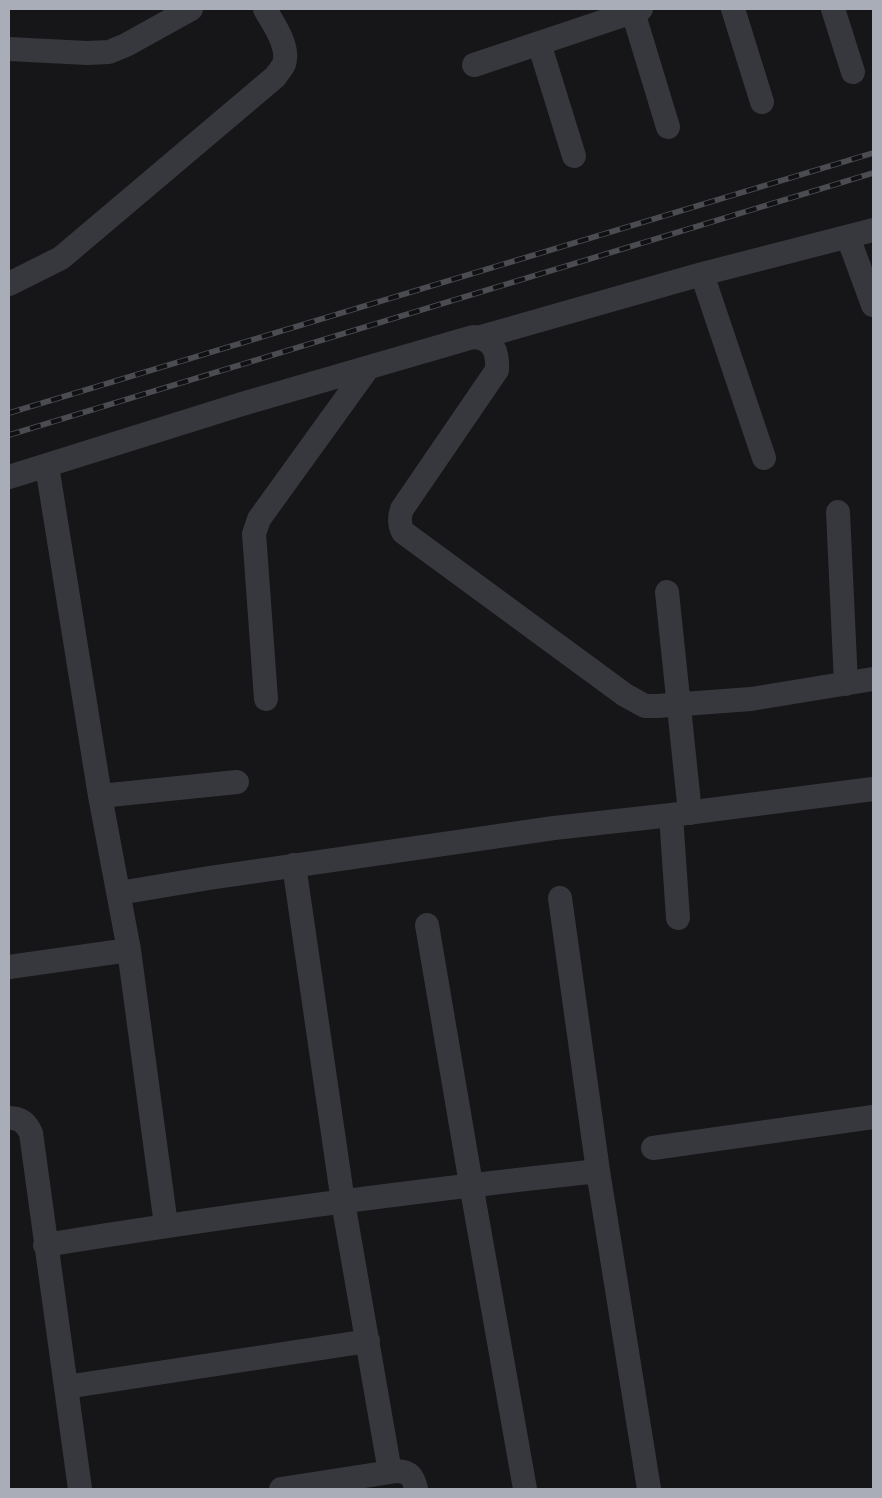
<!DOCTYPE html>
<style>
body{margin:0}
#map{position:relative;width:882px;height:1498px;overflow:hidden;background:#161618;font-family:"PT Sans Narrow",sans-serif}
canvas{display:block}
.frame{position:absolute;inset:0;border:10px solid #a8adb8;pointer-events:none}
</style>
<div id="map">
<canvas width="882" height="1498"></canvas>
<div class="frame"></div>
</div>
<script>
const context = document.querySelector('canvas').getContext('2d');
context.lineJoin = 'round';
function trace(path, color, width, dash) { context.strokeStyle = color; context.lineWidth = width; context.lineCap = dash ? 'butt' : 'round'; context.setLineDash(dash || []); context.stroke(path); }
trace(new Path2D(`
 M733,9L762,102
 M833,9L853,72
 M633,12L668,127
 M539,43L574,156
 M9,49L87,53L109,52L126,45L191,9
 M474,65L641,9
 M848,237L873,305
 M702,274L764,458
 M9,284L61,258L275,77C278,73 282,68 284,64C290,46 273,24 265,9
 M481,337L702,274L873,230
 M47,466L100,796L129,950L166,1225
 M9,477L242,404L473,337C494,338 498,353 497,370L402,509C399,518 399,524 403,532L625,695L645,706H657L751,699L873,679
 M838,512L846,684
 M667,592L690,813
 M266,699L255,547L254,534L259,519L368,368
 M100,796L237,782
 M671,815L678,918
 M294,865L343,1202L390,1472
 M119,893L209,878L554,828L671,815L873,789
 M560,898L598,1171L649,1489
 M427,925L471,1184L525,1489
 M9,967L129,950
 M9,1118C21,1118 26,1123 31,1133L80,1489
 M653,1148L873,1117
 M45,1245C229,1215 413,1191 598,1171
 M66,1387L368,1341
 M281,1489L397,1471C410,1472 413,1476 416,1489`), '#37383d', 24);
const rail = new Path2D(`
 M9,413L873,153
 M9,435L873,173`);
trace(rail, '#4a4c52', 5.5);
trace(rail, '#111113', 4, [11]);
</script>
